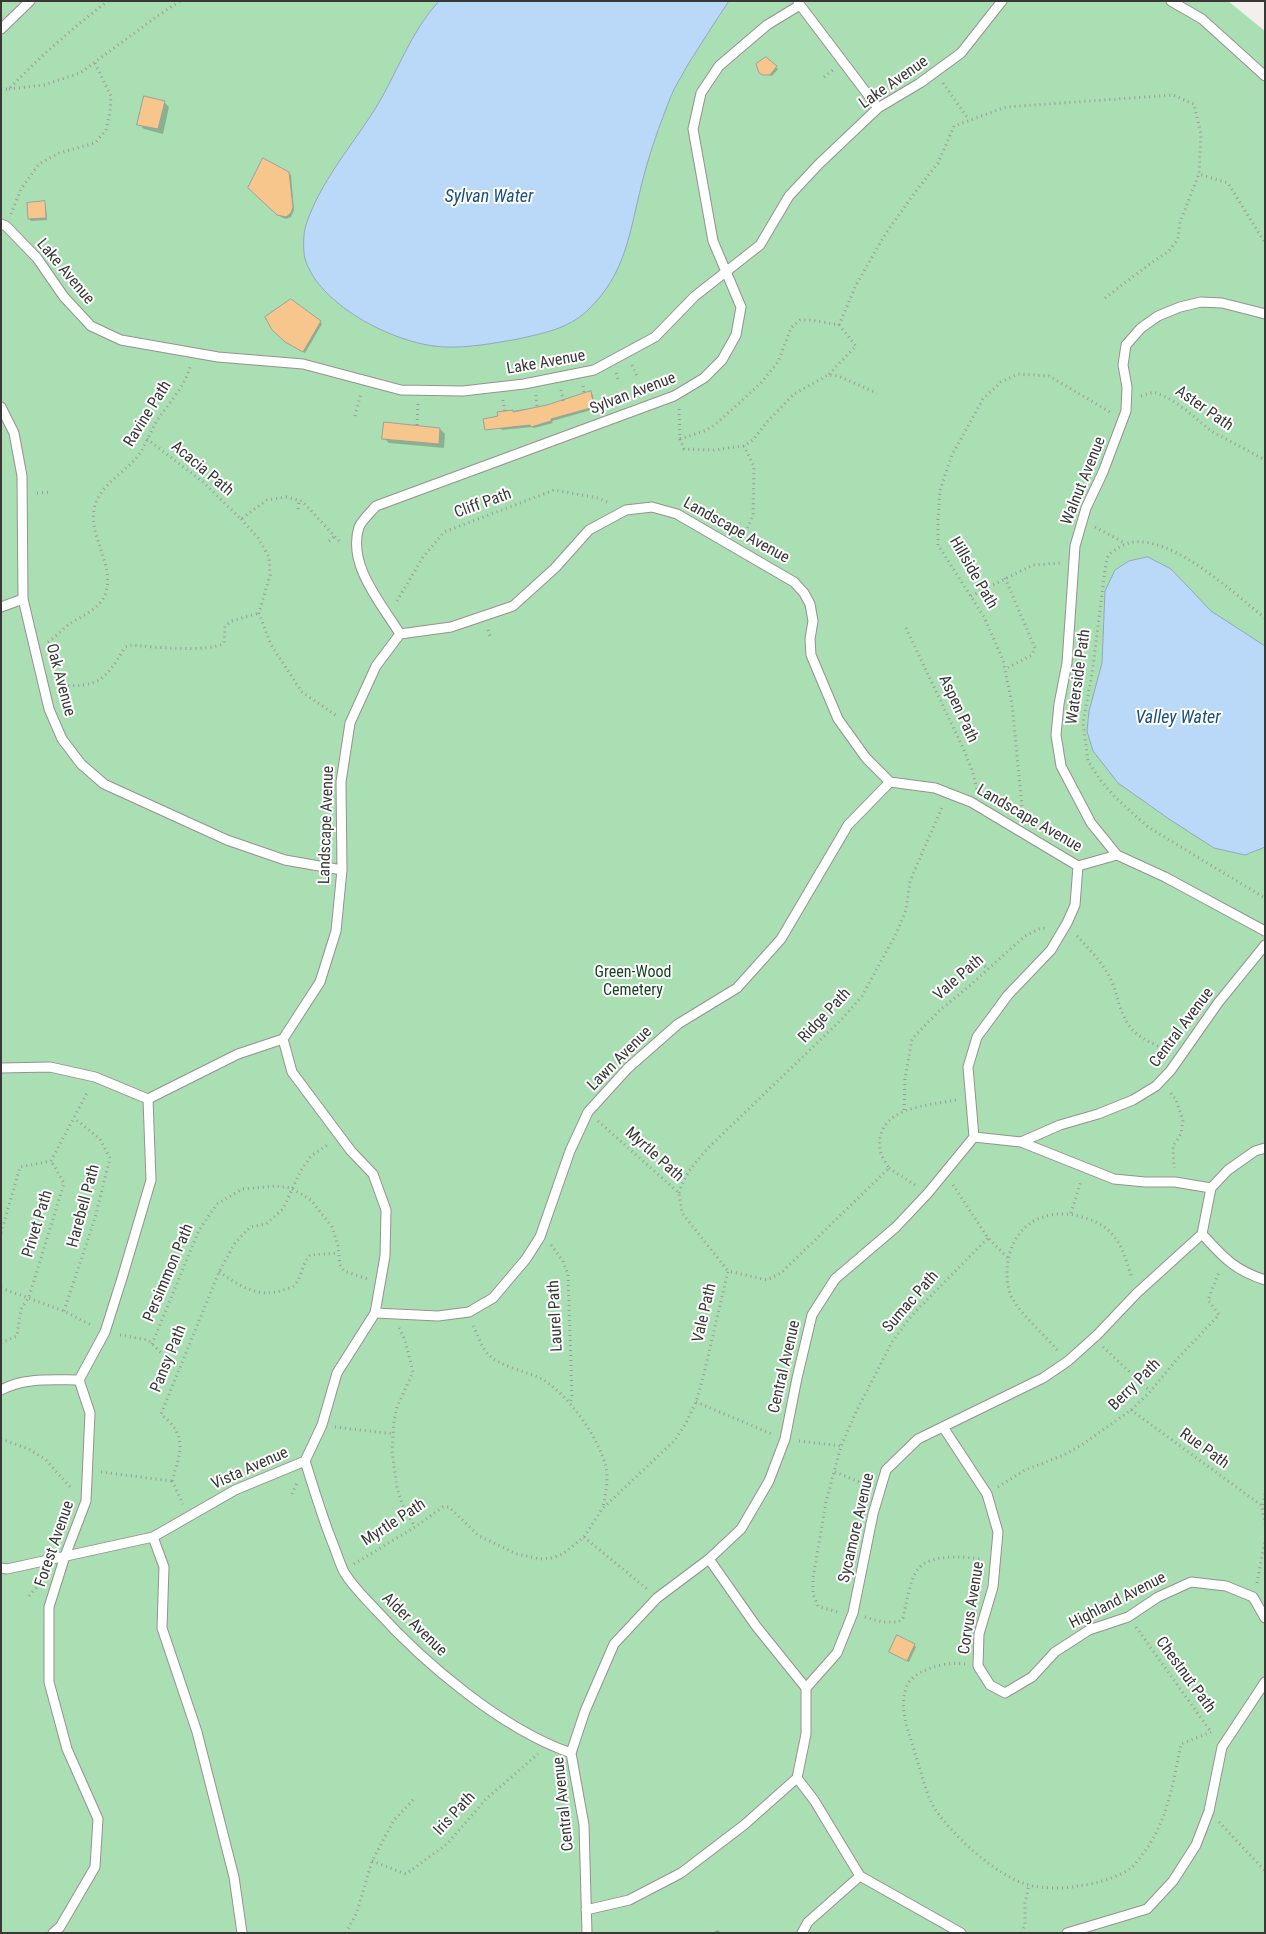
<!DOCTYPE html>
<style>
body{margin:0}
#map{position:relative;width:1266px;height:1934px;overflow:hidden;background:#f2efec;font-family:"Roboto Condensed",sans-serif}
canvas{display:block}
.frame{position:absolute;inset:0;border:2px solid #393837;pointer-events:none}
</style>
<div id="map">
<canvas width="1266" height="1934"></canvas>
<div class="frame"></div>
</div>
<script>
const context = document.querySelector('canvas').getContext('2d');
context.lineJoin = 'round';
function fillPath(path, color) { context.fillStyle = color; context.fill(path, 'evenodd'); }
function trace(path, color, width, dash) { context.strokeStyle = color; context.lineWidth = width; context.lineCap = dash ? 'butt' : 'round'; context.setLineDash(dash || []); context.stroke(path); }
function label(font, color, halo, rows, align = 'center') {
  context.font = font + ' "Roboto Condensed",sans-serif'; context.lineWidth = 4; context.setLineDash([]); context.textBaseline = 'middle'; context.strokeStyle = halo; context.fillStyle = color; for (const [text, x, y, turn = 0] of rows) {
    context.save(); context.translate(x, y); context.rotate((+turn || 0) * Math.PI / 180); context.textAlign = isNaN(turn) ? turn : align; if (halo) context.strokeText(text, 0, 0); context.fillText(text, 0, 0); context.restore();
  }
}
fillPath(new Path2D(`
 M1,1H1228L1265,31V1933H1Z`), '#aadfb3');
const water = new Path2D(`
 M439,1H729C714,23 701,44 687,66C682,76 675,86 671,96C660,124 649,154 642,183C629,233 627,272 588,310C568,329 544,333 518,339C495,343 469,348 446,347C399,346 320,307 305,259C303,250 303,234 306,225C320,182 351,147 375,109C397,74 410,32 439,1Z
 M1148,557L1171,569L1211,611L1265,646V847L1245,855L1214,848L1169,819L1118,783L1093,751L1087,731L1089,711L1102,663L1105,591L1115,570L1129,561Z`);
fillPath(water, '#bad8f8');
trace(water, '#93a8be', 1);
fillPath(new Path2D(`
 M776,67L778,69L772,76L760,72Z
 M164,102L169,107L163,134L144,129L139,124Z
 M288,173L291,175L294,210L291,217L286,219L281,217L249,187Z
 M44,203L46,205L47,220L31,221L29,219Z
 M320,322L322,324L305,353L289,344Z
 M590,393L593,395L595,409L552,421L553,423L534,428L532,427L502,430L500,428L498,413L547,406Z
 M440,429L445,434L444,448L389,443L384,438Z
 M914,1645L916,1647L909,1662L890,1652Z
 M718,1930L721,1933H711Z`), '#0003');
const building = new Path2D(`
 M766,57L777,66L770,75H763L759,73L756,64Z
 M144,96L165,101L158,129L137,125Z
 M263,158L289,172L293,207L291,213L286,217L277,215L248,188Z
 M45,201L46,218L28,219L27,203Z
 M291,299L321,321L303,352L285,342L272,330L265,317Z
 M591,391L594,407L551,419V421L531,427L530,425L485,430L483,419L498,416L497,412L513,410V412L547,405Z
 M384,422L440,428L439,444L382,439Z
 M897,1635L915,1644L907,1661L889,1652Z`);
fillPath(building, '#f7c68d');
trace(building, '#a19f9c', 1);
const lane = new Path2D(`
 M1171,1L1202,19L1265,76
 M800,5L878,108
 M1,29L30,1
 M1,224L6,226L37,258L64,297L91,326L121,340L218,357L303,364L401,390L463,391L524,384L594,370L655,337L695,296L760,245L789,196L819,164L878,108L920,83L961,53L1002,1
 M1,407L14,433L22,476L23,599L49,709L62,739L81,764L104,784L227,840L285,860L342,870
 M1,607L23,599
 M400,634C381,603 347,565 359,527C362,520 371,512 376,506L674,396L704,378L722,360L736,335L741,307L713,241L693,129L701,93L719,66L767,25L800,5L798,1
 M1117,855L1091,823L1061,766L1056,735L1059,704L1067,663L1075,546L1086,508L1103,472L1126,411L1127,387L1123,365L1126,345L1141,328L1158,316L1180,307L1201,302L1222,303L1265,314
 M1,1068L50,1067L95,1077L148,1099L238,1054L283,1039L320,982L336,931L342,870L341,782L350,723L376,666L400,634L451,627L513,606L555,568L589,530L626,510L652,507L677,514L794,582L804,593L810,604L813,621L810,639L811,655L838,719L866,758L890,782L935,788L971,802L1078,866L1117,855L1165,877L1265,931
 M974,1137L968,1067L977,1037L1008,995L1051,950L1067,923L1075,905L1078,866
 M1021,1142L1114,1179L1145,1182H1175L1211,1188
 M1202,1234C1223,1257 1234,1270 1265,1280
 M375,1313L438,1316L469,1312L493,1298L526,1259L540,1237L570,1151L588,1112L628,1068L678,1024L737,988L781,939L848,825L890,782
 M1,1390C24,1377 54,1380 79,1380
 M943,1427L987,1494L998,1532L993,1587L979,1634L978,1666L990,1685L1005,1693L1032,1677L1055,1652L1089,1630L1128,1617L1158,1597L1191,1582L1226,1586L1253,1597L1265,1618
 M305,1461C314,1489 322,1517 333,1544C337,1554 340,1564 344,1572C353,1587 365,1598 376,1610C425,1664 502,1729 571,1753
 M709,1559L756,1626L806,1688
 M1,1568L7,1569L153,1537
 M797,1778L814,1800L860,1876L961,1933
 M586,1910L629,1900L681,1873L744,1825L797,1778L806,1734V1688L837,1653L853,1613L873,1514L886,1470L918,1439L1043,1378L1068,1361L1097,1335L1137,1293L1202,1234L1211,1188L1228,1170L1255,1151L1265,1148
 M53,1933L60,1927L95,1867L98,1819L67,1749L49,1682V1607L65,1556L86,1501L90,1413L79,1380L105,1332L123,1275L151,1180L148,1099
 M242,1933L234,1877L197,1732L162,1628L164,1567L153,1537L235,1490L305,1461L322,1425L337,1373L375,1313L385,1256L386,1210L373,1174L351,1151L292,1072L283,1039
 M587,1933L584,1825L571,1753L585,1711L614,1644L657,1598L709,1559L741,1529L769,1481L785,1439L797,1378L812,1315L835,1279L896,1227L928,1193L974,1137L1021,1142L1060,1125L1098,1114L1133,1100L1156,1086L1171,1070L1218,1003L1265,945
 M802,1933L808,1922L860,1876
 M1067,1933L1147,1909L1173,1881L1196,1845L1209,1811L1222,1747L1265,1682`);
trace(lane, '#959290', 11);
trace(new Path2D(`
 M824,77L833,70
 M943,83L969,120
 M1,89H9C40,56 73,28 108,1
 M9,89L44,85L80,73L159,15L180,1
 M11,214L21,189L39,164L59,153L95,143L106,130L110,112L111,96L95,63
 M1105,298L1151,263L1169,251L1178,239L1180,222L1199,174
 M839,325L856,285L886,233L916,191L938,163L954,126L1006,107L1173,95L1194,104L1201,134L1199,174L1228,183L1265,243
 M632,365L637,376
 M616,373L619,382
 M583,386L584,393
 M561,390L564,402
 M536,395L537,406
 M1141,396L1154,392L1170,399L1186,410L1211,431L1265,460
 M503,400L505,411
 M679,409L680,439L684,449L714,450L744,446L753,440L766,423L794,394L828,375L838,376L877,393
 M355,416L361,393
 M417,425L418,404
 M147,439L203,482L241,519L267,500L286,497L302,501L341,543
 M680,439L707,430L717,423L760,384L778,362L791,328L800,320H812L839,325L856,346L828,375
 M37,493L52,492
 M298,509L299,500
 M241,519L258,538L269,557L270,575L259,613L271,645L302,692L337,716
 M1095,527L1125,543
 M743,537L753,516L754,466L744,446
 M329,541L335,536
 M1005,578L1035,648L1032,655L1005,669
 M971,596L1033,565L1060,563
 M397,601L423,557L444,532L554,490L598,498L609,503
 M1265,618C1234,594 1158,520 1118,548C1115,550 1110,553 1109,555C1106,558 1106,566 1105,570L1092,674L1083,723L1088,761L1101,781L1116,798L1148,827L1265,898
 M906,628L964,750L973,773L977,790
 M488,630L491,639
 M48,642C55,637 61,631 68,625C79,617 97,611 104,597C119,566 82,531 97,500C107,480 125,472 138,456C146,445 151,430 158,419C169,403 185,386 190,367
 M58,685C98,688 105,681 125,647L132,645C152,647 210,653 224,643L225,626L232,621L259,613
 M1023,816L1012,704L1003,660L984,617L938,545V519L940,490L952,455L983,399L1001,382L1018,374L1049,376L1110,412
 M1077,936C1090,950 1104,964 1112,982C1115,989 1117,997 1119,1004C1129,1034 1140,1038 1167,1050
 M981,963L988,969
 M1171,1093L1176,1100L1183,1120L1181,1134L1173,1146L1174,1168
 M904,1110L905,1078L912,1039L939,1011L967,988L1025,936L1041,928L1048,929
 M598,1121L679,1193L682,1213L728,1271
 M51,1161L88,1091
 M889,1168L915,1185
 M953,1185L988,1238L1008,1258
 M679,1193C684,1175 695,1163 707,1149L843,1018L862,996L896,934L906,910L910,881L943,805
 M1071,1213L1081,1181
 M1,1233L20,1167L51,1161
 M551,1245L563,1261L568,1274L572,1396L570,1404
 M219,1272C239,1285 258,1299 283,1290C286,1289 291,1288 294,1286C302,1277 302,1264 310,1255L338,1253
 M1,1288L64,1311L93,1326
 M64,1311L95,1218L110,1158L100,1139L74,1118
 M473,1326C478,1335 482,1350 490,1356C500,1366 528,1372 542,1379C568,1394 599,1438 606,1467C609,1481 605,1495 603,1508
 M399,1328L405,1340L413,1372L397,1407L394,1420L392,1451L397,1488L402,1504L415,1527
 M120,1335L148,1340L178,1369
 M1,1343L17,1336L21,1309L29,1297L64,1183L51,1161
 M152,1344L199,1230L217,1204L242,1189L276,1186L291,1188L311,1200L332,1227L338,1246L340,1265L344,1271L368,1279
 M1103,1347L1150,1391
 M1057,1350C1043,1333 1023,1317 1012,1298C1008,1291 1007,1280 1007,1272C1008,1229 1041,1205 1082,1217C1096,1221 1108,1227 1116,1239C1124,1250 1128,1266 1132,1278
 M696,1402L772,1434
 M1131,1410L1265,1508
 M335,1427L393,1434
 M1,1439L29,1449L46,1460L72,1489
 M799,1441L841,1446
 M101,1472L172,1481
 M835,1472L867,1485
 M172,1481C181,1451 188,1436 161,1414L219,1272L235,1243L250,1227L266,1224L283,1209L300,1172L311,1156L329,1144
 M172,1481L183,1504
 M998,1487L1025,1470L1064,1455L1083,1444L1131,1410L1149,1393L1178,1358L1219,1315L1208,1300L1219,1272
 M292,1494L297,1483
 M1265,1494L1262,1507L1265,1524
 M584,1537L647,1589
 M354,1564L415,1527L443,1507H449L479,1536L517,1554L540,1559L551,1558L563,1554L584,1537L602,1509L674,1441L685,1425L696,1402L703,1378L728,1271L767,1280L781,1273L889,1168C886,1163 881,1156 880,1150C875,1107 926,1106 956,1100
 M1257,1583L1265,1540
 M29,1596L38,1586
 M837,1612L818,1606L813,1594V1578L826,1502L841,1446L856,1412L892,1342L912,1315L988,1238
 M865,1617L882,1622H898L903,1618C906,1606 910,1578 918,1569C931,1553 964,1557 982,1559
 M1136,1627L1211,1732
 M965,1664C948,1661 912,1669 906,1688C899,1710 908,1729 914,1750C920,1768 924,1787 932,1804C948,1832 997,1877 1029,1885C1044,1889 1063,1889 1078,1886C1095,1884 1117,1878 1131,1868C1135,1865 1138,1860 1141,1856C1167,1825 1173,1783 1181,1744L1211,1732
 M1219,1822L1265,1871
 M372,1861L406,1874L447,1844L486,1799L538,1754
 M346,1933L357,1912L372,1861L394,1820L415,1798
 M1022,1933L1025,1925V1903L1029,1885`), '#9b9997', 3, [1, 4]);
trace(lane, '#fff', 9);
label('16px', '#393837', '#fff', [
 ["Lake Avenue",894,83,-35],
 ["Lake Avenue",65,272,50],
 ["Lake Avenue",546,363,-10],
 ["Sylvan Avenue",633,394,-21],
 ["Aster Path",1204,409,35],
 ["Ravine Path",148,414,-58],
 ["Acacia Path",202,469,40],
 ["Walnut Avenue",1084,481,-68],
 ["Cliff Path",483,504,-20],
 ["Landscape Avenue",736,531,29],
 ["Hillside Path",973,573,60],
 ["Waterside Path",1079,677,-82],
 ["Oak Avenue",60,680,75],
 ["Aspen Path",958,709,65],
 ["Landscape Avenue",1029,819,30],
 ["Landscape Avenue",327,825,-88],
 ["Vale Path",959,978,-41],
 ["Ridge Path",825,1016,-47],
 ["Central Avenue",1182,1028,-53],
 ["Lawn Avenue",620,1059,-45],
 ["Myrtle Path",654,1155,42],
 ["Harebell Path",84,1206,-75],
 ["Privet Path",38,1224,-73],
 ["Persimmon Path",169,1273,-67],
 ["Sumac Path",911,1302,-49],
 ["Vale Path",705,1313,-77],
 ["Laurel Path",556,1316,-93],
 ["Pansy Path",169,1359,-68],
 ["Central Avenue",785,1367,-77],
 ["Berry Path",1135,1385,-45],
 ["Rue Path",1204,1449,36],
 ["Vista Avenue",250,1469,-24],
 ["Myrtle Path",394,1523,-33],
 ["Sycamore Avenue",857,1528,-77],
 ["Forest Avenue",55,1544,-71],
 ["Highland Avenue",1118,1601,-27],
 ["Corvus Avenue",972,1608,-81],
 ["Alder Avenue",414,1625,44],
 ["Chestnut Path",1185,1675,54],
 ["Central Avenue",564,1804,-96],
 ["Iris Path",455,1814,-47]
]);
label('16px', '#143f20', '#fff', [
 ["Green-Wood",633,973],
 ["Cemetery",633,991]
]);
label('italic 18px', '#194e7e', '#fff', [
 ["Sylvan Water",489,197],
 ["Valley Water",1178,718]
]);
</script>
